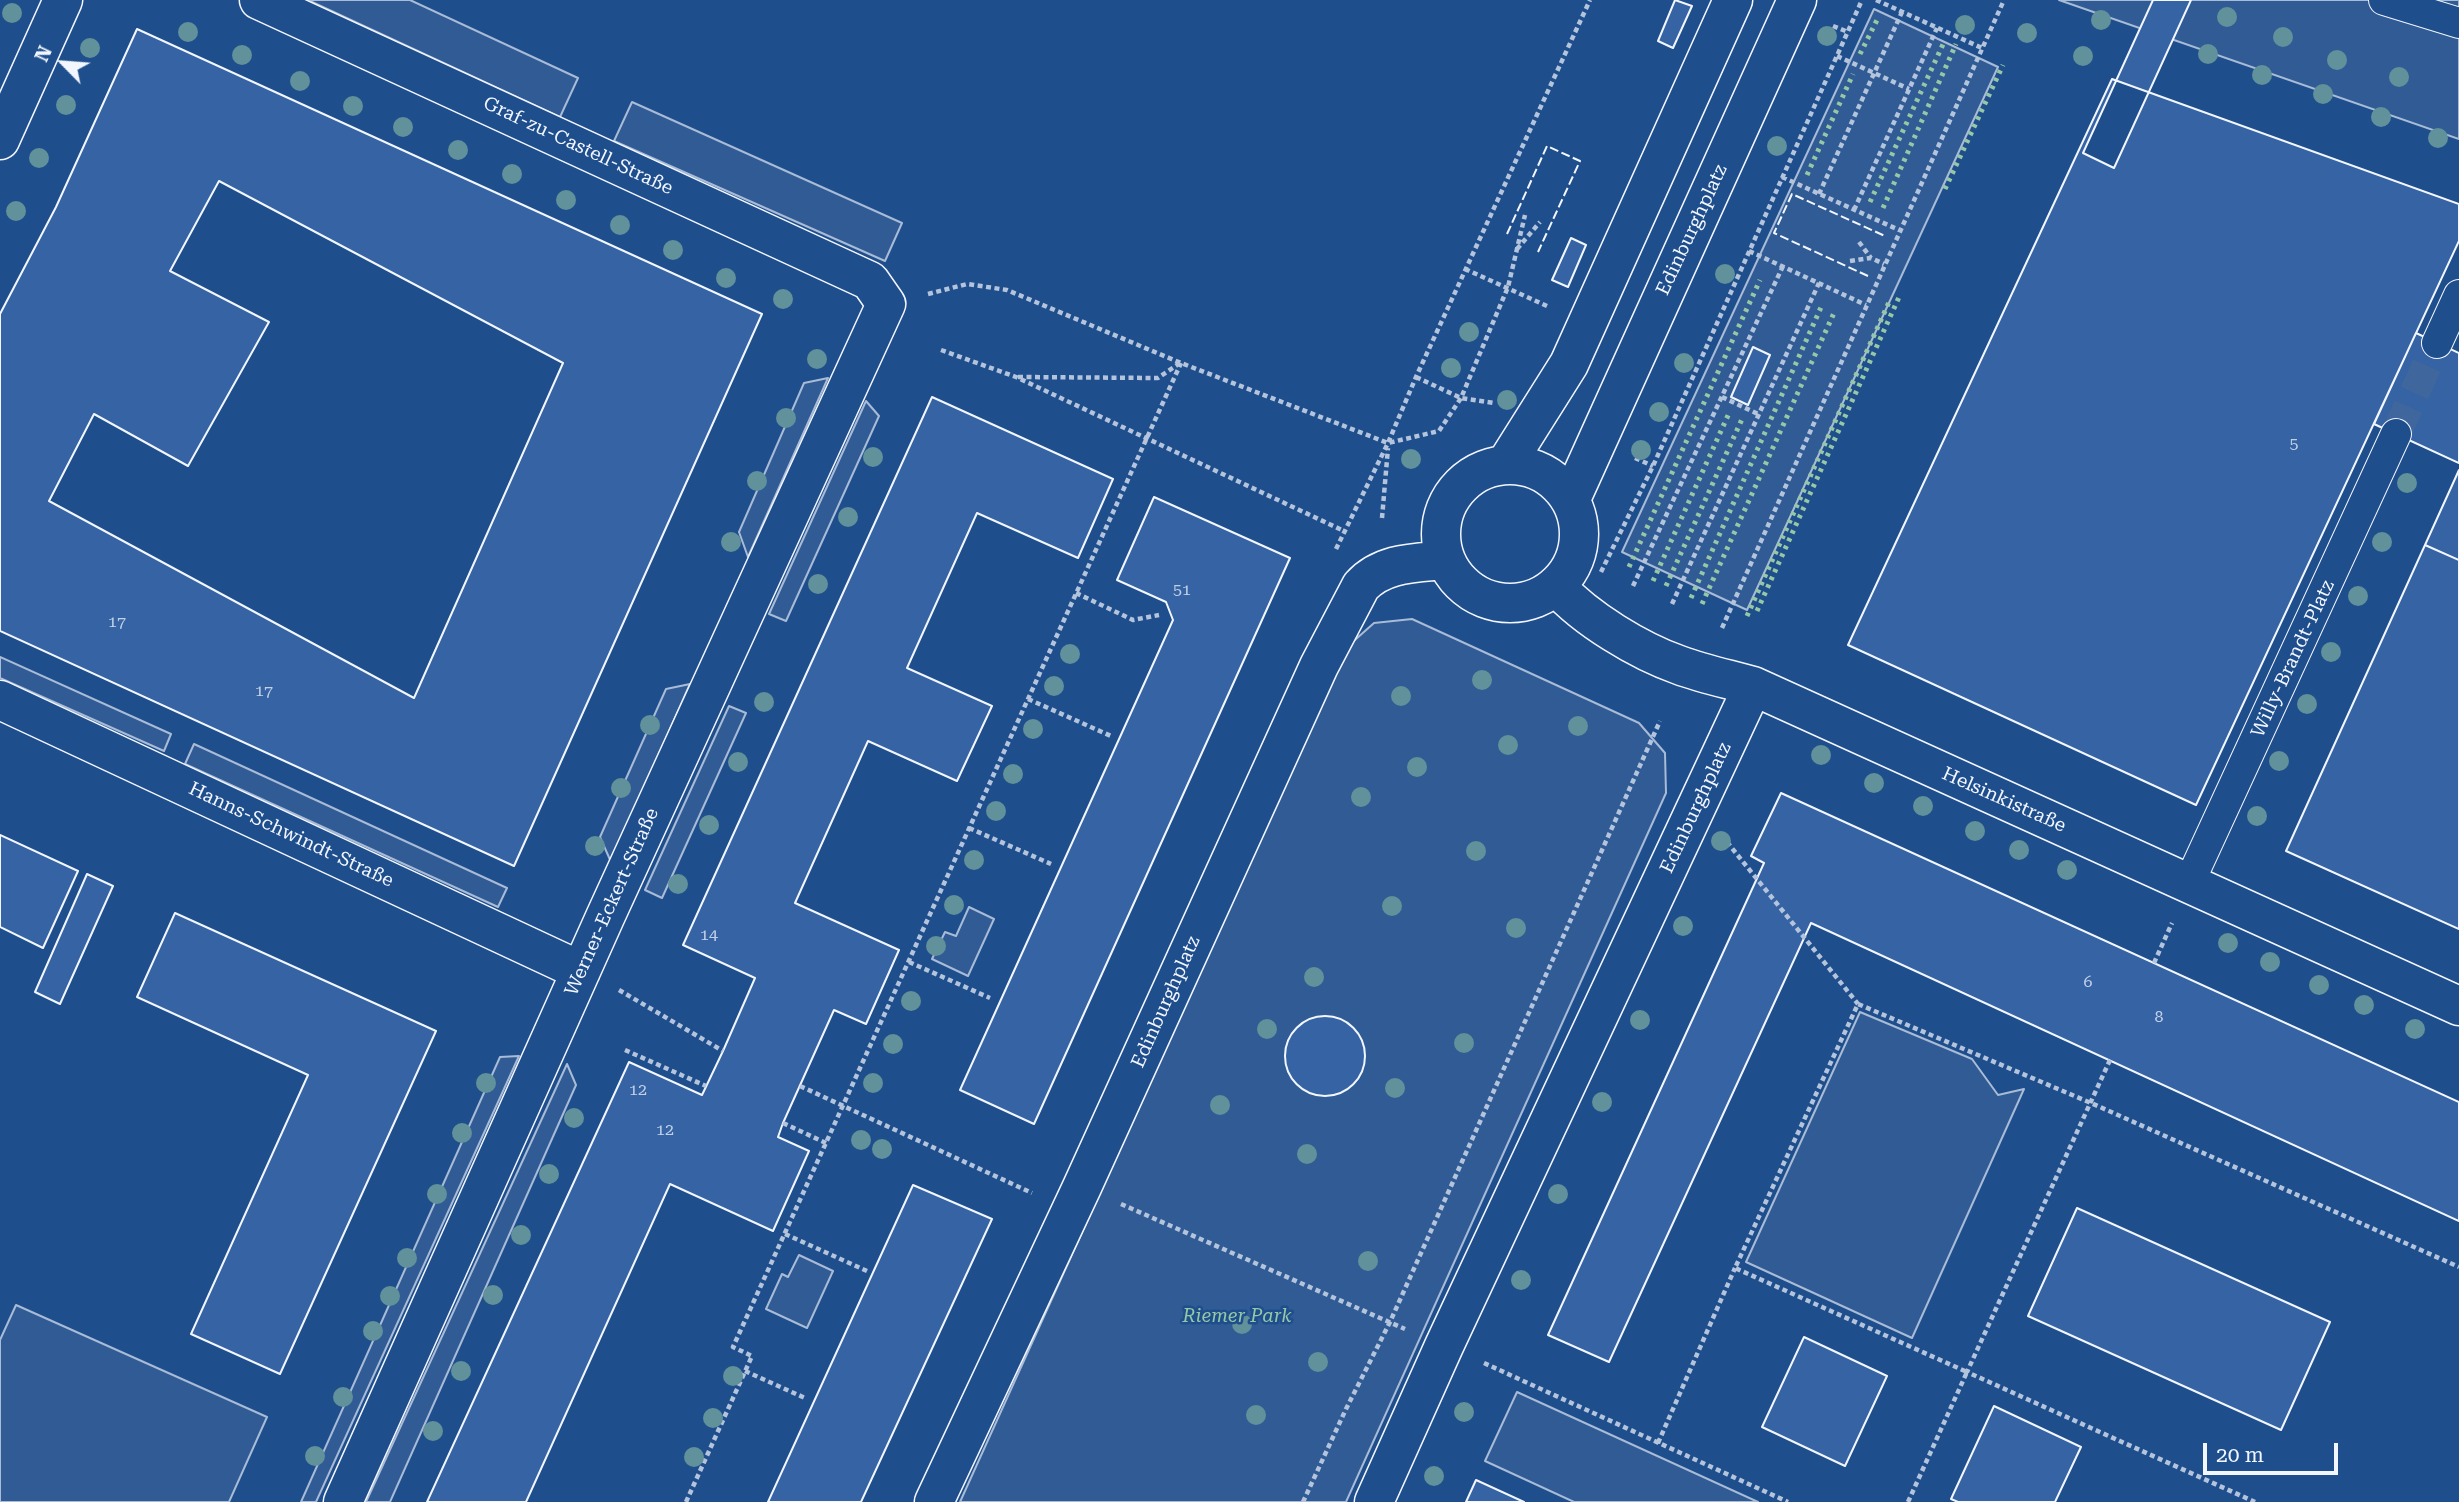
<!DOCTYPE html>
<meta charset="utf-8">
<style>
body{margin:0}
#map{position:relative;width:2459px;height:1502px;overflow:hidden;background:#1f4e8c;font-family:"Roboto Serif",serif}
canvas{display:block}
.north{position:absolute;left:28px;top:28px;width:70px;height:70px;-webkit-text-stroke:5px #1f4e8c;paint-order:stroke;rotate:295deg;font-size:19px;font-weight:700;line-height:28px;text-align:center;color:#f2f6ff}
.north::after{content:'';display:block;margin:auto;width:24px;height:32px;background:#f2f6ff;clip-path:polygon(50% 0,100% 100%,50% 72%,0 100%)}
.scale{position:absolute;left:2203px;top:1443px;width:135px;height:32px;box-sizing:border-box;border:4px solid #f2f6ff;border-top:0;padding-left:9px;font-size:21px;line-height:24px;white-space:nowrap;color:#f2f6ff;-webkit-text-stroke:5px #1f4e8c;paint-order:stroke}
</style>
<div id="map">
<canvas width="2459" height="1502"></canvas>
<div class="north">N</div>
<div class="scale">20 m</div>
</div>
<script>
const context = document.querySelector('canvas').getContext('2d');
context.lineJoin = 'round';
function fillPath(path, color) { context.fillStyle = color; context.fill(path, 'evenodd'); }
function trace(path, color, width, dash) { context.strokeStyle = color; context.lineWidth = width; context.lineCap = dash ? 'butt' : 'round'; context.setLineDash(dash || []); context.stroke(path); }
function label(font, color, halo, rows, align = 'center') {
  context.font = font + ' "Roboto Serif",serif'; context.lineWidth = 5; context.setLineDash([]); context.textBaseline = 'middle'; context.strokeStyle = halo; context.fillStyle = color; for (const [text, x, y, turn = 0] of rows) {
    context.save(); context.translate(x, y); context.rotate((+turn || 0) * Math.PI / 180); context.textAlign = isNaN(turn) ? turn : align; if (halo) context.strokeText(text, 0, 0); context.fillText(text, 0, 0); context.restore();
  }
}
const built = new Path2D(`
 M308,0H410L578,78L560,117Z
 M2059,0H2459V139Z
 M1874,9L1998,67L1747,610L1622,552Z
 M632,102L902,223L885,261L614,141Z
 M828,378L748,557L739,532L804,383Z
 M866,401L879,416L786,621L769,614Z
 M1412,619L1639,723L1665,753L1666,793L1346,1502H960L1347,647L1374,623Z
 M0,657L171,734L164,751L0,678Z
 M690,684L611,862L600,837L666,689Z
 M729,706L746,713L662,898L645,890Z
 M194,744L507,888L498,907L185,764Z
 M969,907L994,919L968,976L932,959L945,932L956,936Z
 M1860,1012L1972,1059L1998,1095L2024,1089L1912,1338L1746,1262Z
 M519,1056L316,1502H301L500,1057Z
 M567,1064L576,1085L390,1502H366Z
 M799,1255L833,1271L807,1328L766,1309L782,1274L788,1277Z
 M16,1305L267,1417L229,1502H0V1340Z
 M1517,1392L1758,1502H1574L1485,1461Z`);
fillPath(built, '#305b95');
trace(built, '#a8bbd7', 2);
const building = new Path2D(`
 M1675,0L1692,6L1673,48L1658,41Z
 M2153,0H2191L2114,168L2083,153Z
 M137,29L762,314L514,866L0,631V314L56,207ZM219,181L563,363L414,698L49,501L94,414L188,466L269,322L170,271Z
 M2112,79L2459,204V241L2196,805L1848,645Z
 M1571,238L1586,245L1568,287L1552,280Z
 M2416,333L2459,353V463L2374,424Z
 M1753,347L1770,355L1748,405L1731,397Z
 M932,397L1113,479L1078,558L977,513L907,668L992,706L957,781L868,741L795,903L899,950L866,1024L834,1010L783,1123L778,1137L809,1151L773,1231L670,1184L526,1502H427L629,1062L702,1095L723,1051L755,978L683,945Z
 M2459,470V560L2425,545Z
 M1154,497L1290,558L1034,1124L960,1090L1173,620L1166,602L1117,580Z
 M2425,545L2459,560V929L2286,851Z
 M1781,793L2459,1102V1221L1811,923L1609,1362L1548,1335L1764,863L1751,856Z
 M0,835L78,871L43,948L0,927Z
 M87,874L113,886L60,1004L35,992Z
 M175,913L436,1031L280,1374L191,1334L308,1075L137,997Z
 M1285 1056a40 40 0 1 1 80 0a40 40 0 1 1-80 0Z
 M913,1185L992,1219L861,1502H768Z
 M2077,1208L2330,1322L2281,1430L2028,1316Z
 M1804,1337L1887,1376L1845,1466L1762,1427Z
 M1994,1406L2081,1447L2055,1502H1958L1951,1499Z
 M1476,1480L1524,1502H1466Z`);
fillPath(building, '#3563a3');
trace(building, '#f2f6ff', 2);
trace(new Path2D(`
 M2396,434L2437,343`), '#3f679d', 30, [30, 15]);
const pedestrian = new Path2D(`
 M2384,0L2459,23
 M2437,343L2459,295
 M2189,883L2396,434`);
const minor = new Path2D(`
 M259,0L870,281L886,304L606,915L343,1502
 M1506,464L1569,364L1733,0
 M1441 534a69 69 0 1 1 138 0a69 69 0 1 1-138 0Z
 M1571,499L1797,0
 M1557,587C1586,619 1639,651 1679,665C1703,674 1728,679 1753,686L2459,1006
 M0,700L581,971
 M934,1502L1082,1187L1319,666L1361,586C1383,562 1416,563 1446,560
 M1374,1502L1444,1346L1753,686`);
const tertiary = new Path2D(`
 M0,140L63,0`);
trace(pedestrian, '#f2f6ff', 32);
trace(minor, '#f2f6ff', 41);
trace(tertiary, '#f2f6ff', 41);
trace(new Path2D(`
 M1876,0L1982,48
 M1833,26L1848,32
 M1837,56L1909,89
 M1782,177L1899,230
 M1819,194L1902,12
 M1854,210L1937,28
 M1859,242L1871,258
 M1517,249L1540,222
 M1749,251L1866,305
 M1850,261L1871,258L1884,264
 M1465,269L1547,306
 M928,294L967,284L1007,290L1181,363L1388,443L1439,431L1461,398L1508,287L1525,215
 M941,350L1016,377L1344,531
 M1018,377L1158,378L1180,363
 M1416,377L1461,398L1494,403
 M1722,397L1758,414
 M1635,458L1653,466
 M1382,518L1388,448
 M1336,549L1388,443L1416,377L1590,0
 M1601,572L1653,466L1862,0
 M1633,586L1783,266
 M1076,593L1133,620L1159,615
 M1672,604L1819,283
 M1722,628L2004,0
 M1028,699L1111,736
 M969,828L1051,864
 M1727,842L1858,1004
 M909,962L990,998
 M2154,963L2172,923
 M619,990L723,1051
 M625,1050L706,1086
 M2110,1060L1967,1372L2255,1502
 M800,1086L1032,1193
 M783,1123L826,1143
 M1121,1204L1405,1329
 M785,1234L867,1271
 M1484,1363L1788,1502
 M745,1371L805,1398
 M1658,1443L1735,1268
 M686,1502L752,1356L733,1347L1181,363
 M1303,1502L1346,1409L1390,1322L1660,721
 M1908,1502L1967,1372L1735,1268L1858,1004L2091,1103L2459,1267`), '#b3c4dc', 4.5, [5, 3.5]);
trace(pedestrian, '#1f4e8c', 30);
trace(minor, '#1f4e8c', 38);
trace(tertiary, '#1f4e8c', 38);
trace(new Path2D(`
 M1860,54L1879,16
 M1807,175L1853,74
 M1945,189L2003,65
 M1870,202L1945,40
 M1883,208L1956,44
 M1629,567L1760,280
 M1653,581L1730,411
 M1666,586L1743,417
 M1691,598L1822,305
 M1702,604L1834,313
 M1757,611L1900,295
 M1747,616L1890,300`), '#97c8a6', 5, [3.5, 5]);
trace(new Path2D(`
 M1507,234L1547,146L1580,161L1538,252
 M1868,276L1774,233L1792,194L1885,236`), '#f2f6ff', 2, [9, 3.5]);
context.fillStyle = '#61919a';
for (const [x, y] of [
 [12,13],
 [2227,17],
 [2101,20],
 [1965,25],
 [188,32],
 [2027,33],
 [1827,36],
 [2283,37],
 [90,48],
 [2208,54],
 [242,55],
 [2083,56],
 [2337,60],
 [2262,75],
 [2399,77],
 [300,81],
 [2323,94],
 [66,105],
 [353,106],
 [2381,117],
 [403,127],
 [2438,138],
 [1777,146],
 [458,150],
 [39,158],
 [512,174],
 [566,200],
 [16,211],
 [620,225],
 [673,250],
 [1725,274],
 [726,278],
 [783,299],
 [1469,332],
 [817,359],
 [1684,363],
 [1451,368],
 [1507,400],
 [1659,412],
 [786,418],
 [1641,450],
 [873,457],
 [1411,459],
 [757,481],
 [2407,483],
 [848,517],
 [731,542],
 [2382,542],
 [818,584],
 [2358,596],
 [2331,652],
 [1070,654],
 [1482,680],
 [1054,686],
 [1401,696],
 [764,702],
 [2307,704],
 [650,725],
 [1578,726],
 [1033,729],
 [1508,745],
 [1821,755],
 [2279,761],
 [738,762],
 [1417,767],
 [1013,774],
 [1874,783],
 [621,788],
 [1361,797],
 [1923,806],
 [996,811],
 [2257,816],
 [709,825],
 [1975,831],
 [1721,841],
 [595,846],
 [2019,850],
 [1476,851],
 [974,860],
 [2067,870],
 [678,884],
 [954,905],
 [1392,906],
 [1683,926],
 [1516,928],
 [2228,943],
 [936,946],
 [2270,962],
 [1314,977],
 [2319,985],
 [911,1001],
 [2364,1005],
 [1640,1020],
 [1267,1029],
 [2415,1029],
 [1464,1043],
 [893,1044],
 [486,1083],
 [873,1083],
 [1395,1088],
 [1602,1102],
 [1220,1105],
 [574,1118],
 [462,1133],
 [861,1140],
 [882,1149],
 [1307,1154],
 [549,1174],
 [437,1194],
 [1558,1194],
 [521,1235],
 [407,1258],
 [1368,1261],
 [1521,1280],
 [493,1295],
 [390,1296],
 [1242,1324],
 [373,1331],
 [1318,1362],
 [461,1371],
 [733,1376],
 [343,1397],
 [1464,1412],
 [1256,1415],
 [713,1418],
 [433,1431],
 [315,1456],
 [694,1457],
 [1434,1476]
]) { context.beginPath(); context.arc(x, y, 10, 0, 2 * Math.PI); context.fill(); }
label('16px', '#c3d1e8', null, [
 ["5",2294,444],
 ["51",1182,590],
 ["17",117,622],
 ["17",264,691],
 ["14",709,935],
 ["6",2088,982],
 ["8",2159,1017],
 ["12",638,1090],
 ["12",665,1130]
]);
label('19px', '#f2f6ff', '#1f4e8c', [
 ["Graf-zu-Castell-Straße",578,146,25],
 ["Edinburghplatz",1692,230,-65],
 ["Willy-Brandt-Platz",2293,659,-65],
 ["Helsinkistraße",2004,800,24],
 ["Edinburghplatz",1696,808,-65],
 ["Hanns-Schwindt-Straße",291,835,25],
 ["Werner-Eckert-Straße",612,902,-66],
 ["Edinburghplatz",1166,1002,-66]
]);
label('italic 19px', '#97c8a6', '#1f4e8c', [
 ["Riemer Park",1237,1316]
]);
</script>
